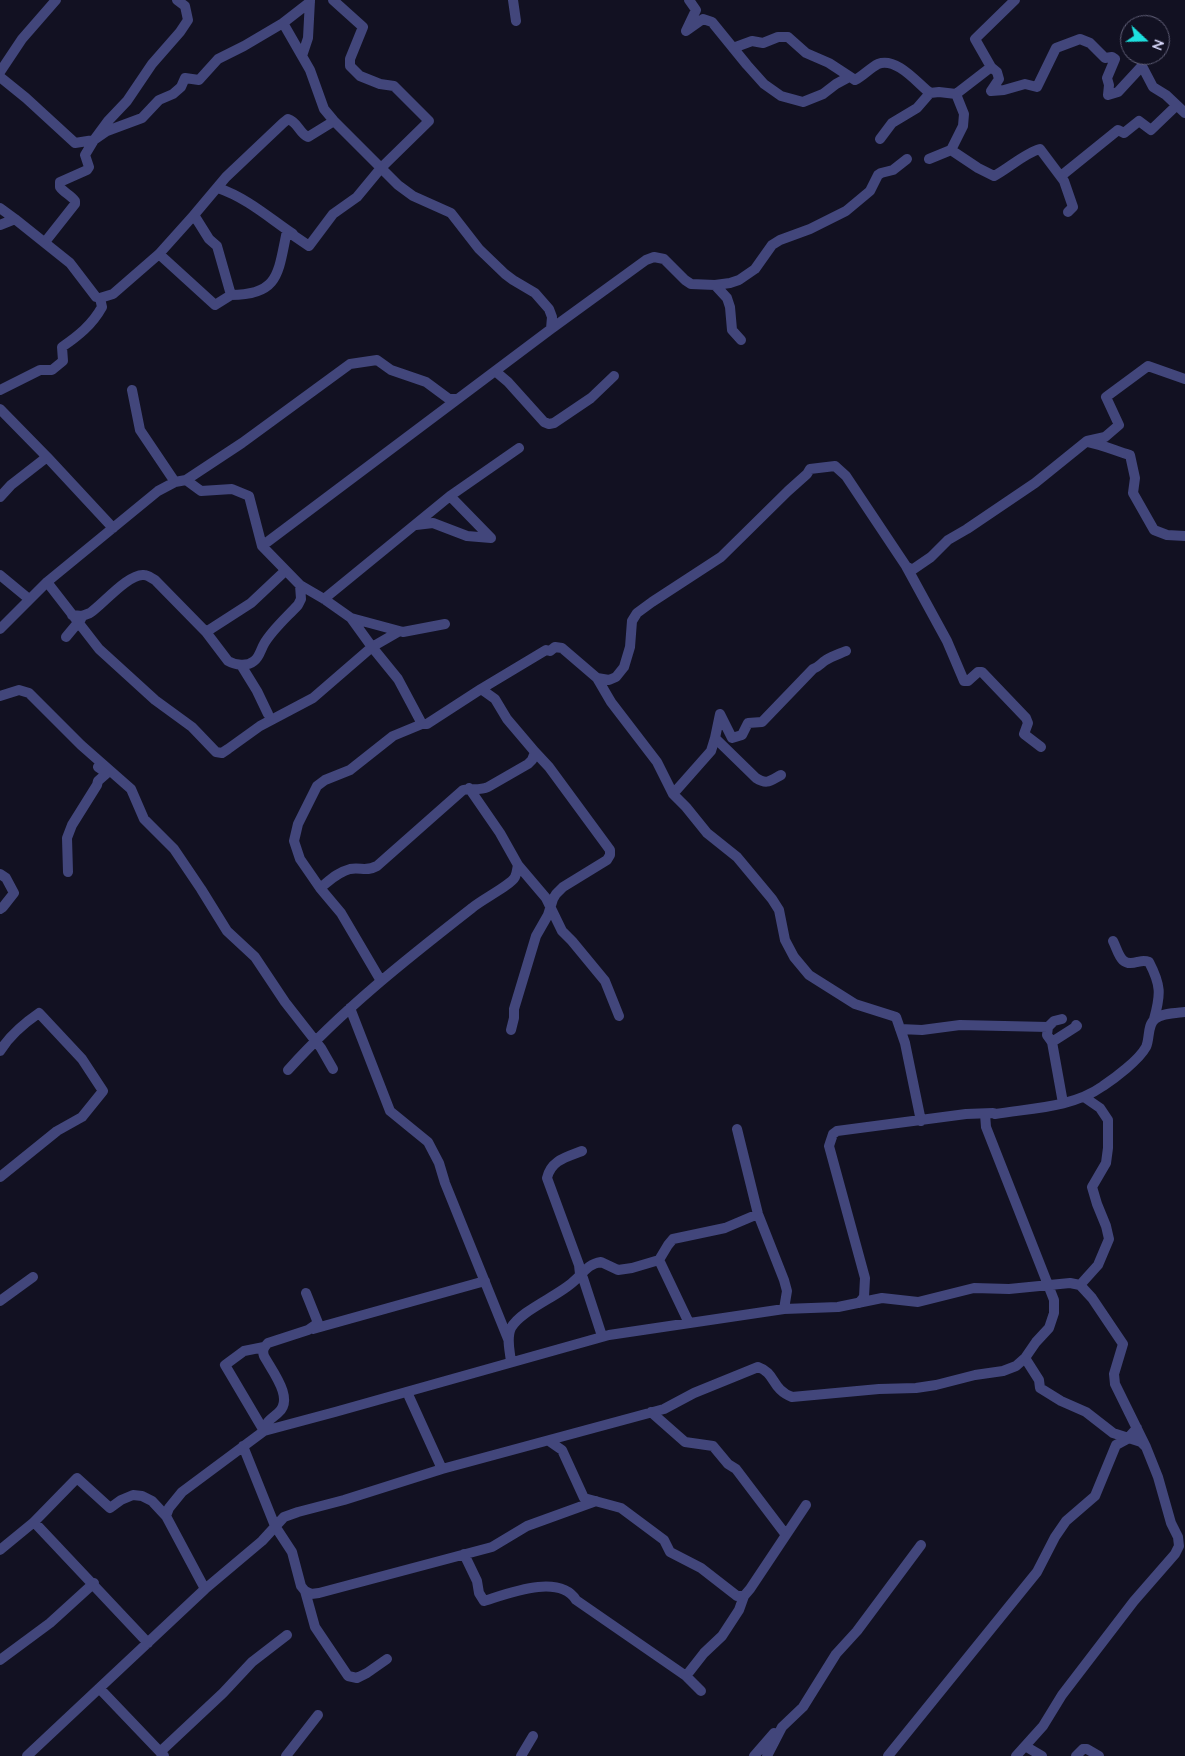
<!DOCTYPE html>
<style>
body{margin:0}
#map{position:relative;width:1185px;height:1756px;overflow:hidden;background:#121122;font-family:Quicksand,sans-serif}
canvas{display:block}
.north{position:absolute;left:1120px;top:15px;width:50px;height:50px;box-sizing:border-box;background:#121122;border:1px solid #616078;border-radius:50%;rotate:111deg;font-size:14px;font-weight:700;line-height:20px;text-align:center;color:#d7d7fa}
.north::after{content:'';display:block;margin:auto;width:18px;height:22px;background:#1de0de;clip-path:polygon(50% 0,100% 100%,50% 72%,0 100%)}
</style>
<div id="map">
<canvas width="1185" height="1756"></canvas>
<div class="north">N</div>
</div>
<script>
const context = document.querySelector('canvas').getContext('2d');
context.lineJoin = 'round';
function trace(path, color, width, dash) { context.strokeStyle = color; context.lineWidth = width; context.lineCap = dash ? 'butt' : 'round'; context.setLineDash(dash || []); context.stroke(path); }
trace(new Path2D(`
 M513,0L516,21
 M689,0L696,10L686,31L703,19L712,22L747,65L764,84L781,96L803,102L823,94L836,84L849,77
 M1015,0L975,39L991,67L997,72L999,79L991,91L1004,90L1025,84L1037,87L1056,48L1080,39L1090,43L1105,58L1112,57L1115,59L1107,78L1109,85L1108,95L1118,92L1142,66L1153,87L1166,95L1185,113
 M283,23L310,70L324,109L334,121L398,185L413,196L451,213L479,249L505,274L513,280L535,293L549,309L552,317L551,329
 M733,48L752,41L763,43L778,37H788L806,53L829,63L855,80C863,76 870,68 878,64C897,57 917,83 930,93
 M302,56L308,38L310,0
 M0,72L22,39L56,0
 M0,77L26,98L75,143L94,140L108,121L127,101L152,64L180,32L188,20L185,6L177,0
 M880,139L892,123L917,108L930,93L939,92L956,94L991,67
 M951,150L978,168L994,176C1009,168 1025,153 1040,149L1064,181L1073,207L1068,212
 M929,159L951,150L963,126L964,114L956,94
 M1061,176L1118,130L1124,133L1139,121L1151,130L1176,106
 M218,188C247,198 268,217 293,234
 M0,208L15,219
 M194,215L226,177L283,123L288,119C298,122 299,133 308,137L334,121
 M0,225L15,219L70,263L96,297L100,298L113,294L159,254L194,215L209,239L217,246L231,295C280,295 278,272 287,231L309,246L333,214L357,197L381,168L429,121L394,86L380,84L360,76L350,66V59L363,27L333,0
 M45,242L75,204V201C71,195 64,193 60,187V182L87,170L89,167L85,155L94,140L107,131L142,118L159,100L173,94L181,87L185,78L199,80L218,59L244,46L283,23L310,2
 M159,254L215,305L231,295
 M715,285L727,298L730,307L732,330L741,340
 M495,371L508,382L544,422L549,424L554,423L591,398L614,376
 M0,390L40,370H52L63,361L62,347C78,336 92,325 102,307L100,298
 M132,390L140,430L175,482
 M0,409L47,457L113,528
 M1088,442C1103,445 1116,451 1130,455L1135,478L1133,493L1154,530L1167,535L1185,536
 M186,480L242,443L350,364L377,360L391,370L426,382L449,399H458
 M0,497L11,485L47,457
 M416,525L433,523L467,536L491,538L450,496
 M262,546L300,585L324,599L351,618L372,647L398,679L422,724H427L481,689L546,650L550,651L555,647L562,648L597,678L611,702L657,762L673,794L686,807L707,833L737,857L772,899L779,910L785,940L794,957L809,975L855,1004L896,1017L905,1043L921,1121
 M906,566L912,570L931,557L948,540L967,529L1035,483L1087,441L1105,437L1119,425L1106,397L1148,366L1185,379
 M0,575L29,599
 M47,582L99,649L155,700L192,727L216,752L222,753L228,749L260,726L313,698L372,647L398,632
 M324,599L450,496L519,448
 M72,615L82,616L90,613C103,604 129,573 144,575C148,575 151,578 155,580L206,632L228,661C235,665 247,667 254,661C259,658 261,649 264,644C272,630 287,617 298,605L301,599L300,585
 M351,618L403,632L445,624
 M0,629L47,582L158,491L175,482L186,480L201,491L232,489L249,496L262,546L551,329L646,260L654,257L664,259L685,280L691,284L715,285L730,283L739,280L755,269L772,245L780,240L810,229L846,211L870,191L878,175L881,173L893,170L907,159
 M206,632L251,603L285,571
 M66,637L81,619
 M241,665L257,691L268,714
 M597,678L609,680L616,677L624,667L630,647L632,621L637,613L652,602L721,557L788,491L807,474L810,469L835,466L846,476L906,566L947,641L964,681H968L978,672H982L1026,718L1028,723L1024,734L1041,747
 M481,689L495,699L507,719L535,752L549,767L610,850V855L607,860L563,887L556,894L553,899L548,915L536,936L514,1009V1018L511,1030
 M0,696L19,690L29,693L81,745L131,789L144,819L174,849L201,889L227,931L255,957L285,1002L321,1048L333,1069
 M715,738L756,778C767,785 770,781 781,775
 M469,788L500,833L518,865L546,898L562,931L572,941L605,981L619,1016
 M673,794L711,751L715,738L720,714L732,738L742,735L748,723L762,722L813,669C819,667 821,663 826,660C832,656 839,654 846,651
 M68,872L67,838L72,825L97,785L98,781L107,773L98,767
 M0,874L6,878L14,893L3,907L0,909
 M320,888C329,881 338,872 350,869C361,867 366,872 377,866L463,790C471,788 479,791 488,787L528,764L532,760L535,752
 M1113,941C1119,953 1120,967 1137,962C1142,961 1144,960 1149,962C1161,985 1161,994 1154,1019
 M381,981L341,913L320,888L300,859L294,841L298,824L317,786L325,780L350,770L393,736L422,724
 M350,1008L390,1111L428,1142L439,1163L445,1183L508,1339
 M1062,1019L1054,1021L1048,1027L1047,1035L1052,1042L1063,1103
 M900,1029L922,1030L960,1025L1048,1027
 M1052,1042L1077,1026L1076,1025
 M0,1051C10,1035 23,1024 39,1013L82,1059L103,1091L82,1117L57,1131L0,1177
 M288,1070C343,1009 408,958 472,908C481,900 511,885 515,877C517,873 517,869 518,865
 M737,1129L758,1214L784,1280L787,1291L784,1309
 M582,1151C567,1157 551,1160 547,1178L579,1265L580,1274L583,1278L602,1336
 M659,1260L689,1323
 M1080,1285L1098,1265L1109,1239L1106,1226L1097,1204L1092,1187L1106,1163L1108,1148V1120L1100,1108L1084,1097
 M0,1301L33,1277
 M859,1303L864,1297L865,1278L829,1146L833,1134L837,1131L966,1114L993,1113L995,1114C1031,1108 1072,1108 1103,1086C1115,1078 1139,1060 1146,1047C1150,1039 1147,1025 1155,1019C1162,1013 1176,1013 1185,1012
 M313,1329L485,1281
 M1025,1358L1039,1380L1040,1388L1061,1401L1086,1412L1113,1433L1141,1442L1146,1447
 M511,1362C510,1351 506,1338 511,1328C520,1311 558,1296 573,1282C583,1274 587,1264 601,1262L618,1270L632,1268L659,1260L668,1245L673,1239L725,1228L758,1214
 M407,1392L442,1469
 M651,1412L685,1442L713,1446L728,1464L736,1469L786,1535
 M264,1431C266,1421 271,1419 278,1413C295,1399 272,1371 264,1356C262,1350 264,1347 268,1343L308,1330L318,1323L306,1293
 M264,1431L225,1365L244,1351L264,1347
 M549,1441L562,1450L584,1498L621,1508L664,1540L670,1552L701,1568L737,1596H744L750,1589L806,1505
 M243,1446L275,1526L292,1552L301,1586L305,1591L311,1594L319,1593L492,1547L527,1526L596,1501
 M166,1516L169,1508L182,1492L264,1431L335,1412L609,1335L784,1309L838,1307L882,1298L918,1302L974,1288L1009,1289L1070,1283L1080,1285L1092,1298L1123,1344L1114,1374L1115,1384L1146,1447L1158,1477L1171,1523L1178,1537L1179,1546L1175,1554L1134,1601L1062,1695L1043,1726L1016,1756
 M34,1522L148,1643
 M0,1550L34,1522L77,1478L110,1508L121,1500L133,1495L142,1496L152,1501L166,1516L205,1589
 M464,1554L477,1581L479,1593L484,1601C507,1594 559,1573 576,1600L686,1676L701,1691
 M305,1591L315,1627L348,1676L357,1678L367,1673L387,1659
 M0,1660L50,1623L94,1583
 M686,1676L704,1653L722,1636L739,1610L744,1596
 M100,1689L164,1756
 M1025,1746L1042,1756
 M160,1752L223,1693L252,1662L287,1635
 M27,1756L205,1589L262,1541L284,1517L298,1512L344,1500L442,1469L664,1409L694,1393L758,1367C776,1373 771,1389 792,1397L879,1389L916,1388L936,1385L975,1375L1003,1371L1016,1366L1025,1358L1036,1342L1049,1328L1054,1313V1300L986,1127L985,1114
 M286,1756L318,1715
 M521,1756L533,1736
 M754,1756L774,1733
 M767,1756L782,1727L803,1707L836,1654L857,1631L921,1545
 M888,1756L1037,1572L1055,1537L1066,1521L1095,1496L1116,1445L1127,1439L1137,1428
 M1076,1756L1083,1749H1087L1099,1756`), '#42467b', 10);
</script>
